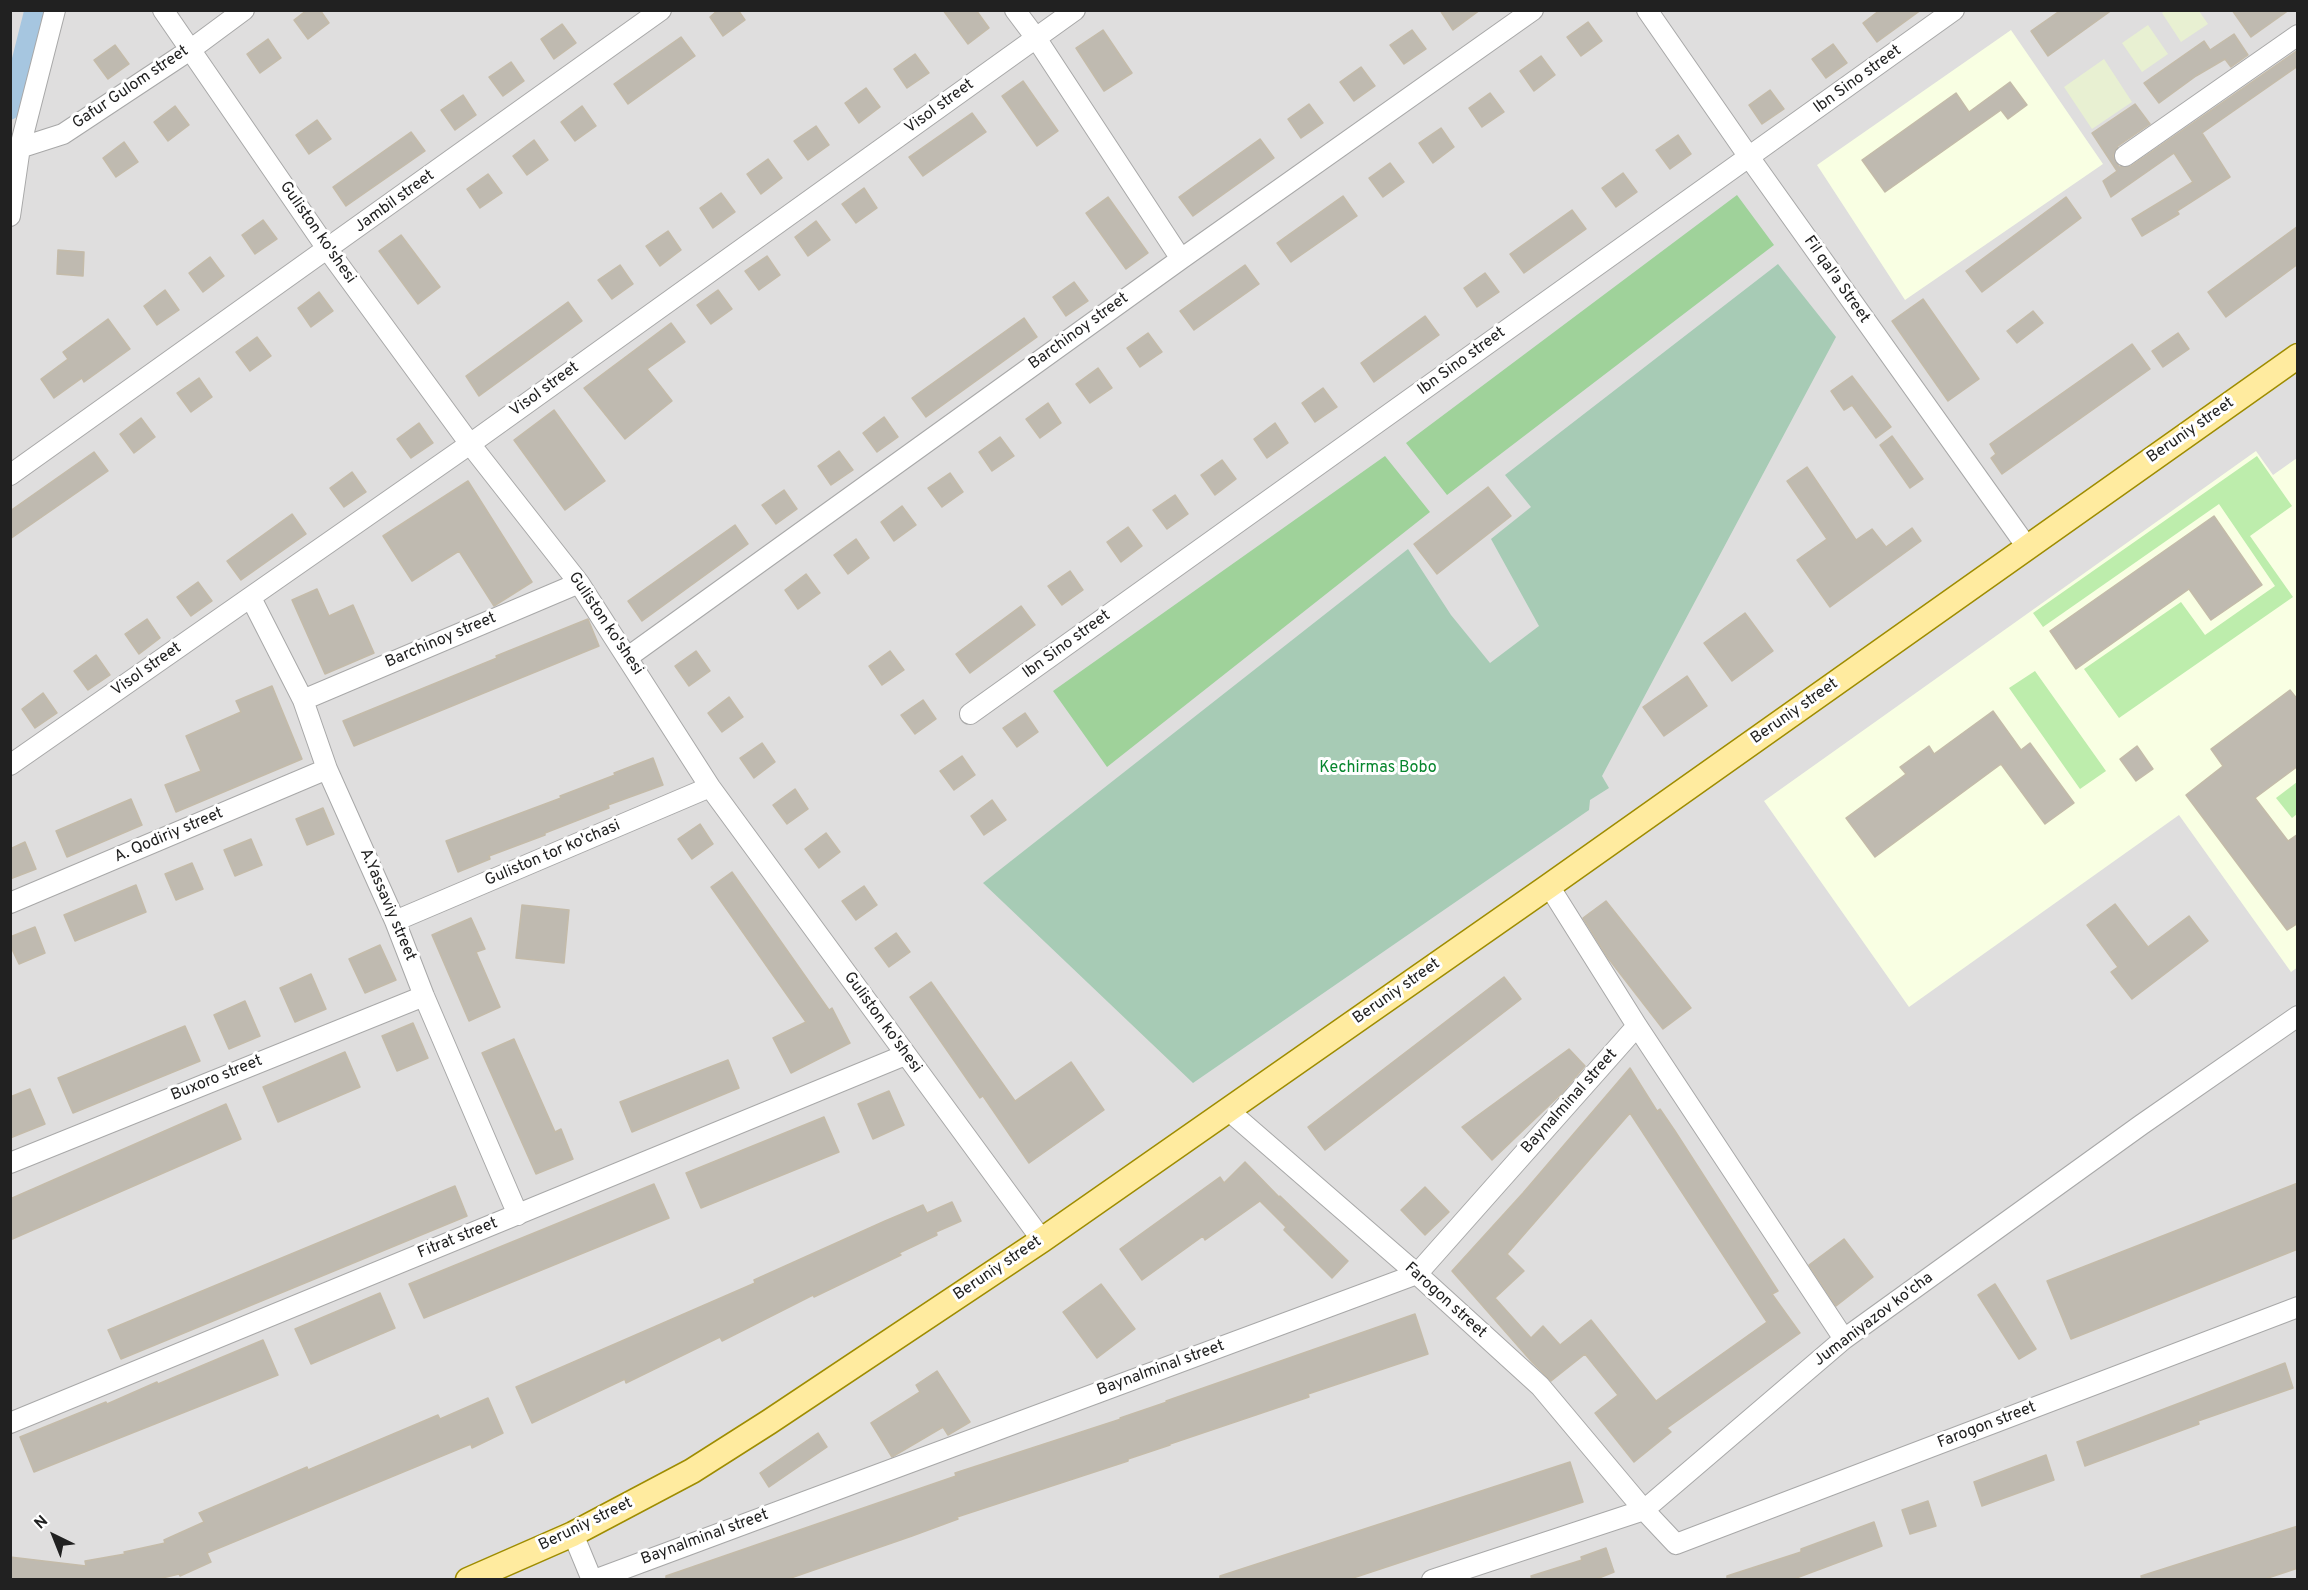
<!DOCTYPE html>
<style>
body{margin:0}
#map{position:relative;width:2308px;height:1590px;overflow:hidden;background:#f1f0e7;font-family:Overpass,sans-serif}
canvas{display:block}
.frame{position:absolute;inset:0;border:12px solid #212121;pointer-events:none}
.north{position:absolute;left:24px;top:1506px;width:60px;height:60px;-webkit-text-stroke:4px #fff;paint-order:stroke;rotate:317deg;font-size:16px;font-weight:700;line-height:24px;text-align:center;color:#212121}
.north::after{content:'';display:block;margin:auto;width:21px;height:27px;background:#212121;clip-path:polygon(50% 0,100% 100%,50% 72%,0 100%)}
</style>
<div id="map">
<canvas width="2308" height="1590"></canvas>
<div class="frame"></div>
<div class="north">N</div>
</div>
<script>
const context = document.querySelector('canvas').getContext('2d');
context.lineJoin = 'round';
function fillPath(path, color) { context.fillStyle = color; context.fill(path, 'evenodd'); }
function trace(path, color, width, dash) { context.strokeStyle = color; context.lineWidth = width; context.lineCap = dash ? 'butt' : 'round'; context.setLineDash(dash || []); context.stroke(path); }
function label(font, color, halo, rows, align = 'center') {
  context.font = font + ' Overpass,sans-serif'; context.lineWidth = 6; context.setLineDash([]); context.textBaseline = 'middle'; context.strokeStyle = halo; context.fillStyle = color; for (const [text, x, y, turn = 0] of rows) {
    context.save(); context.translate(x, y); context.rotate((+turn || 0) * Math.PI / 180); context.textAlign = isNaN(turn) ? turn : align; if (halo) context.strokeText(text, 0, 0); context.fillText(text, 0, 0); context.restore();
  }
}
fillPath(new Path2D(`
 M11,11H2297V1579L11,1580Z`), '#dfdede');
fillPath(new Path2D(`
 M2011,30L2103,164L1905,300L1817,165Z
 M2256,451L2273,475L2297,458L2298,967L2291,972L2179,815L1909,1007L1764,801Z`), '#f9ffe3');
fillPath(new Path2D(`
 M2166,10L2199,11L2208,24L2181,42L2162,13Z
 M2148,25L2168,54L2142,72L2122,43Z
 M2104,59L2132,102L2092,129L2064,87Z`), '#e8f0d2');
fillPath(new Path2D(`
 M2257,456L2292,506L2250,536L2293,597L2119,718L2084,669L2181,602L2205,635L2275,586L2219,504L2043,627L2033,613Z
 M2035,671L2106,771L2080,789L2009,688Z
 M2297,782V814L2292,818L2276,798Z`), '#bdedac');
fillPath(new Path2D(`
 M1737,195L1774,245L1447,495L1406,443Z
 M1385,456L1430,512L1107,767L1053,691Z`), '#9fd29a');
fillPath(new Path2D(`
 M1778,264L1836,337L1602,776L1609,788L1590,800L1589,810L1193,1083L983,883L1408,549L1451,615L1490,663L1539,626L1491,539L1531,507L1505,475Z`), '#a7cbb5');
trace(new Path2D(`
 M10,109L35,10`), '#a6c6e0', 21);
const building = new Path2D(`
 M307,10H320L329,23L308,39L294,20Z
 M718,10H738L745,20L723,36L710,17Z
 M943,10H976L989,28L968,44Z
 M1440,10H1480L1453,30Z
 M1880,10H1921L1877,42L1863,23Z
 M2061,10H2112L2048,56L2031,31Z
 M2232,10H2289L2251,37Z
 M1588,22L1602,41L1581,56L1567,37Z
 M562,24L576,43L554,59L541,39Z
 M1103,30L1132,73L1104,91L1076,48Z
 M1412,30L1426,49L1404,64L1390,45Z
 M2234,34L2248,55L2231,67L2225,59L2196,76L2159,103L2144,83L2204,41L2210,50Z
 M681,37L695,56L628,104L614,84Z
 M268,39L281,58L260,73L247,54Z
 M1833,44L1847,63L1826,78L1812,59Z
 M115,45L129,64L108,79L94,60Z
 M2298,50V66L2202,133L2230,177L2177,211L2179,214L2142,236L2132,219L2193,182L2174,153L2111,197L2103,181L2117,171L2092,133L2135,104L2150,124L2118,146L2113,156L2119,167L2131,166Z
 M915,54L929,73L907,88L894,69Z
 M1541,56L1555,75L1534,91L1520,71Z
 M511,62L524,81L503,96L489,77Z
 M1361,67L1375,86L1354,101L1340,82Z
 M1023,81L1058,131L1037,146L1002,96Z
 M2010,82L2027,105L2008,119L2001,110L1885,192L1862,160L1956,93L1969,112Z
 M866,88L880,107L859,123L845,103Z
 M1770,90L1784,109L1762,124L1749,105Z
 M1490,93L1504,112L1482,127L1469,108Z
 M463,95L476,115L455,130L441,110Z
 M1309,104L1323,123L1301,138L1288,119Z
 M175,106L189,125L168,141L154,122Z
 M582,106L596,126L575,141L561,122Z
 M972,113L986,132L923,176L909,157Z
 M317,120L331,139L309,154L296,135Z
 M816,126L829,145L808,160L794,141Z
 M1441,128L1454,147L1433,163L1419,143Z
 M411,132L425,151L346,206L333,187Z
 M1678,135L1691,154L1670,169L1656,150Z
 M1260,139L1274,158L1193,216L1179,197Z
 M534,140L548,160L527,175L513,156Z
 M124,142L138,162L116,177L103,158Z
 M768,159L782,178L761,194L747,174Z
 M1390,163L1404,182L1383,197L1369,178Z
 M1623,173L1637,192L1616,207L1602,188Z
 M488,174L502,193L480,208L467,189Z
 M864,188L877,208L856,223L842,204Z
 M721,193L735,212L713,228L700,208Z
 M1343,196L1357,216L1291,262L1277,243Z
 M1108,197L1148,253L1126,269L1086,213Z
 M2066,197L2081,218L1982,292L1966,271Z
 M1572,210L1586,229L1524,273L1510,254Z
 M263,220L277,239L255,254L242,235Z
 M816,221L830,240L808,256L795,237Z
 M2298,226V264L2226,317L2208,292Z
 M668,231L681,250L660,266L646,246Z
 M401,235L440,287L418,304L379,251Z
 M58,250L84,252L83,276L57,274Z
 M767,256L780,275L759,290L745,271Z
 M210,257L224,276L203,292L189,273Z
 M620,265L633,284L612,299L598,280Z
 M1245,265L1259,284L1194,330L1180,311Z
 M1485,273L1499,292L1477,307L1464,288Z
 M1074,282L1088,301L1066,316L1053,297Z
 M165,290L179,310L157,325L144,306Z
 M718,290L732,309L711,324L697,305Z
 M319,292L333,311L311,327L298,308Z
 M1923,299L1979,379L1948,401L1892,321Z
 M568,302L582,321L479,396L466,376Z
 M2033,311L2043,323L2017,343L2007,331Z
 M1425,316L1439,335L1374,382L1361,363Z
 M1024,318L1037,337L926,417L912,398Z
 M108,319L130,349L84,382L82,378L54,398L41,379L68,359L63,352Z
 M671,323L685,342L647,369L672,401L625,439L584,388Z
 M1148,333L1162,352L1140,367L1127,348Z
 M2178,333L2189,349L2163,367L2152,351Z
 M257,337L271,356L250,371L236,352Z
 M2132,344L2150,369L2002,474L1991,458L1996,454L1990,444Z
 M1098,368L1112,388L1090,403L1076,384Z
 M1852,376L1891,427L1876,438L1852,405L1844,410L1831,391Z
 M199,378L212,397L191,412L177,393Z
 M1323,388L1337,407L1315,422L1302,403Z
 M1048,403L1061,423L1040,438L1026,419Z
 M554,410L605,481L565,510L514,440Z
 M884,417L898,437L877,452L863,433Z
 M141,418L155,437L134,453L120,434Z
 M419,423L433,443L411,458L397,439Z
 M1275,423L1288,443L1267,458L1254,439Z
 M1892,436L1923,479L1910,488L1880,445Z
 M1000,437L1014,456L992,471L979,452Z
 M839,451L853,470L831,485L818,466Z
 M94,452L108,471L10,539V511Z
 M1222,460L1236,479L1215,495L1201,475Z
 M1807,467L1856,540L1872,529L1886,547L1912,528L1921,541L1830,607L1797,560L1827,539L1787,481Z
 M352,472L366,492L344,507L330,488Z
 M950,473L963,492L942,507L928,488Z
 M468,481L532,582L494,606L459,551L412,581L383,536Z
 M1488,487L1511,516L1437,574L1414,544Z
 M784,490L797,509L776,524L762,505Z
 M1175,495L1188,514L1167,529L1153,510Z
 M902,506L916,525L894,541L881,522Z
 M292,514L306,534L241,580L227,561Z
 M2214,516L2262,585L2211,620L2189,589L2076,669L2050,631Z
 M735,525L748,544L642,621L628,601Z
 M1128,527L1142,546L1121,562L1107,542Z
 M856,539L869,558L848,574L834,555Z
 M1070,571L1083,590L1062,605L1048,586Z
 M806,574L820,593L798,609L785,590Z
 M198,582L212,601L191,616L177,597Z
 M317,589L329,616L353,605L374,653L325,674L292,600Z
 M1021,606L1035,625L970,673L956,654Z
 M1745,613L1773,651L1732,681L1704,643Z
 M147,619L160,638L139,654L125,634Z
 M588,619L599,646L354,746L343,721L497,658L496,656Z
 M696,651L710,671L689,686L675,666Z
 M890,651L904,670L882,685L869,666Z
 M96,655L110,675L88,690L74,671Z
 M1687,676L1707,706L1664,736L1643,707Z
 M272,686L302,759L176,812L165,785L201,771L186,736L241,712L236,701Z
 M2290,690L2298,700V766L2255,798L2288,841L2298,834V923L2287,930L2186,795L2223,766L2211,749Z
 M43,693L57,713L35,728L22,709Z
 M729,697L743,717L722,732L708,713Z
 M923,700L936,719L915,734L901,715Z
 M1993,711L2021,750L2030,743L2074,803L2045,824L2001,764L1875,857L1846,818L1906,774L1900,767L1929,746L1934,754Z
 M1025,713L1038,732L1017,747L1003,728Z
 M762,743L775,762L754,778L740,758Z
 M2137,746L2153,769L2136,781L2120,759Z
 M962,756L975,775L954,790L940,771Z
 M653,758L663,785L608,805L609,808L545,833V835L489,856L490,859L458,872L446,841L561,798L560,796L615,775L614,773Z
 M795,789L808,809L787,824L773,805Z
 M131,799L142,825L67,857L56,831Z
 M992,800L1006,820L984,835L971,816Z
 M323,808L334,834L307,845L296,819Z
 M700,824L713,844L692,859L678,839Z
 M826,833L840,852L819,868L805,849Z
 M251,839L262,865L235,876L224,850Z
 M25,842L36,869L10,879V849Z
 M192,863L203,889L176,900L165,874Z
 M732,872L829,1010L832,1008L850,1043L791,1073L773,1038L806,1022L711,887Z
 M136,885L146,912L75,941L64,915Z
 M864,886L877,905L856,920L842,901Z
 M1606,901L1691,1008L1663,1029L1608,958L1583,918Z
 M2115,904L2148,947L2189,916L2208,941L2132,999L2111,972L2118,967L2087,925Z
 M522,905L569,910L564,963L516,958Z
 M471,918L485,949L476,952L500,1007L469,1021L432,935Z
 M35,927L45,953L19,964L10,945V937Z
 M896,933L910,952L889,967L875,948Z
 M380,945L396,980L365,993L349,959Z
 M311,974L326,1009L295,1022L280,988Z
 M1504,977L1521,999L1325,1150L1308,1127Z
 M931,982L1015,1101L1071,1062L1104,1110L1029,1163L983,1096L980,1098L910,997Z
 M245,1001L260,1036L229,1049L214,1015Z
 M413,1023L428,1058L397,1071L382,1036Z
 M185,1026L200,1061L73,1113L58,1078Z
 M514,1039L555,1132L561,1129L573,1159L536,1174L482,1053Z
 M1569,1049L1585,1066L1562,1093L1492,1160L1462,1127Z
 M345,1052L360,1087L278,1122L263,1087Z
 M728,1060L739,1088L632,1132L620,1102Z
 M1630,1068L1657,1111L1660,1109L1675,1131L1778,1291L1772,1294L1800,1333L1667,1428L1671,1432L1634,1462L1595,1413L1618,1395L1585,1354L1551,1381L1532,1362L1452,1271L1523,1193ZM1630,1113L1767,1322L1656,1401L1591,1320L1560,1345L1543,1326L1531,1338L1495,1298L1524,1271L1507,1254Z
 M30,1089L45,1124L10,1138V1097Z
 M889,1091L904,1125L873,1139L858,1104Z
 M226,1104L241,1139L10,1240V1199Z
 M824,1117L839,1152L701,1208L686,1173Z
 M1245,1162L1279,1197L1280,1196L1348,1261L1332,1278L1284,1230L1286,1227L1260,1201L1205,1240L1203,1236L1142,1280L1120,1249L1220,1177L1224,1183Z
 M2298,1183V1249L2071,1339L2047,1281Z
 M654,1184L669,1218L424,1318L409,1284Z
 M455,1186L467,1216L121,1359L108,1330Z
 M1425,1187L1449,1212L1425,1235L1401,1210Z
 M952,1202L961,1221L936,1232L937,1235L899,1253L901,1255L814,1297L813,1295L722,1341L720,1337L626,1383L625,1379L532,1423L516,1387L755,1283L754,1280L885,1221L923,1205L927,1213Z
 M1844,1239L1873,1277L1836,1306L1809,1265Z
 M1101,1284L1135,1329L1097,1358L1063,1312Z
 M1995,1284L2036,1349L2019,1359L1978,1295Z
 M380,1293L395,1328L311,1364L295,1329Z
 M1415,1314L1428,1354L1308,1394L1309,1397L1170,1444V1445L1128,1459V1461L957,1517L958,1519L912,1536L785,1580H666V1576L956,1476L955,1473L1121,1419L1120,1418L1167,1402L1166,1401Z
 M263,1340L278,1375L34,1472L20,1437L106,1402L107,1404L157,1382L158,1384Z
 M2285,1363L2293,1388L2198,1421L2199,1424L2085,1466L2077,1442Z
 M937,1371L970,1422L948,1435L943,1427L892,1457L871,1423L920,1392L916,1385Z
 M488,1398L503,1433L472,1448L471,1444L207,1553L211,1562L180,1576L179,1574L154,1580H10V1557L86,1566L85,1561L125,1554L124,1552L165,1543L164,1540L204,1522L199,1513L307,1467L308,1470L438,1415L440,1419Z
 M818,1433L827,1447L769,1487L760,1473Z
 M2046,1455L2054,1480L1982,1506L1974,1482Z
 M1570,1462L1583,1502L1347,1580H1220V1576Z
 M1928,1501L1936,1526L1910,1534L1902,1510Z
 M1874,1522L1882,1546L1791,1580H1727V1576L1801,1552V1549Z
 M2298,1526V1568L2262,1580H2142L2141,1576Z
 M1606,1548L1614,1572L1594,1580H1532L1531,1576L1582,1560L1581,1557Z`);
fillPath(building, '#bfbab0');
trace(building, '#c4bba9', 1.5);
const minor = new Path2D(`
 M163,10L328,250L470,444L579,583L710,787L1042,1240
 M1015,10L1036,38L1181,259
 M1647,10L1749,157L2027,547
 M10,151L63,134L190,50L244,10
 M2125,156L2298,35
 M10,216L20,147L55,10
 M10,475L661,10
 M251,598L303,700L327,769L395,921L424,996L518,1215
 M628,657L1181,259L1533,10
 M303,700L579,583
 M970,714L1954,10
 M10,765L470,444L1075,10
 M1549,886L1637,1026L1844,1339
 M10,903L327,769
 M395,921L710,787
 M1228,1110L1417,1274L1540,1386L1644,1510L1676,1544L2298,1307
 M10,1163L424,996
 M10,1423L905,1055
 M573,1534L592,1580
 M594,1580L1417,1274L1637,1026
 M1432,1580L1644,1510L1844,1339L2141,1125L2298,1016`);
const major = new Path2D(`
 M468,1580L573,1534L692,1471L769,1422L1042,1240L1549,886L2298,356`);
trace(minor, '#a8a8a8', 22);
trace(major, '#9e8c00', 27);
trace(minor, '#fff', 20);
trace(major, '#ffeb9f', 24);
label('16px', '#212121', '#fff', [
 ["Ibn Sino street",1858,80,-36],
 ["Gafur Gulom street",131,88,-34],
 ["Visol street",940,107,-36],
 ["Jambil street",395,202,-36],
 ["Guliston ko'shesi",317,233,55],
 ["Fil qal'a Street",1836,280,55],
 ["Barchinoy street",1079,332,-36],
 ["Ibn Sino street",1462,362,-36],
 ["Visol street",545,390,-36],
 ["Beruniy street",2191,431,-35],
 ["Guliston ko'shesi",605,624,56],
 ["Barchinoy street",441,641,-23],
 ["Ibn Sino street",1067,645,-36],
 ["Visol street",147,670,-35],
 ["Beruniy street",1795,712,-35],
 ["A. Qodiriy street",169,836,-23],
 ["Guliston tor ko'chasi",553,854,-23],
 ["A.Yassaviy street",387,905,67],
 ["Beruniy street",1397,992,-35],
 ["Guliston ko'shesi",882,1023,54],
 ["Buxoro street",217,1079,-22],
 ["Baynalminal street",1570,1102,-48],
 ["Fitrat street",458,1239,-22],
 ["Beruniy street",998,1269,-34],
 ["Farogon street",1445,1301,42],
 ["Jumaniyazov ko'cha",1874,1320,-37],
 ["Baynalminal street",1161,1369,-20],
 ["Farogon street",1987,1426,-21],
 ["Beruniy street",586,1525,-26],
 ["Baynalminal street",705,1538,-20]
]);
label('16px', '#07862e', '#fff', [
 ["Kechirmas Bobo",1378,769]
]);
</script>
